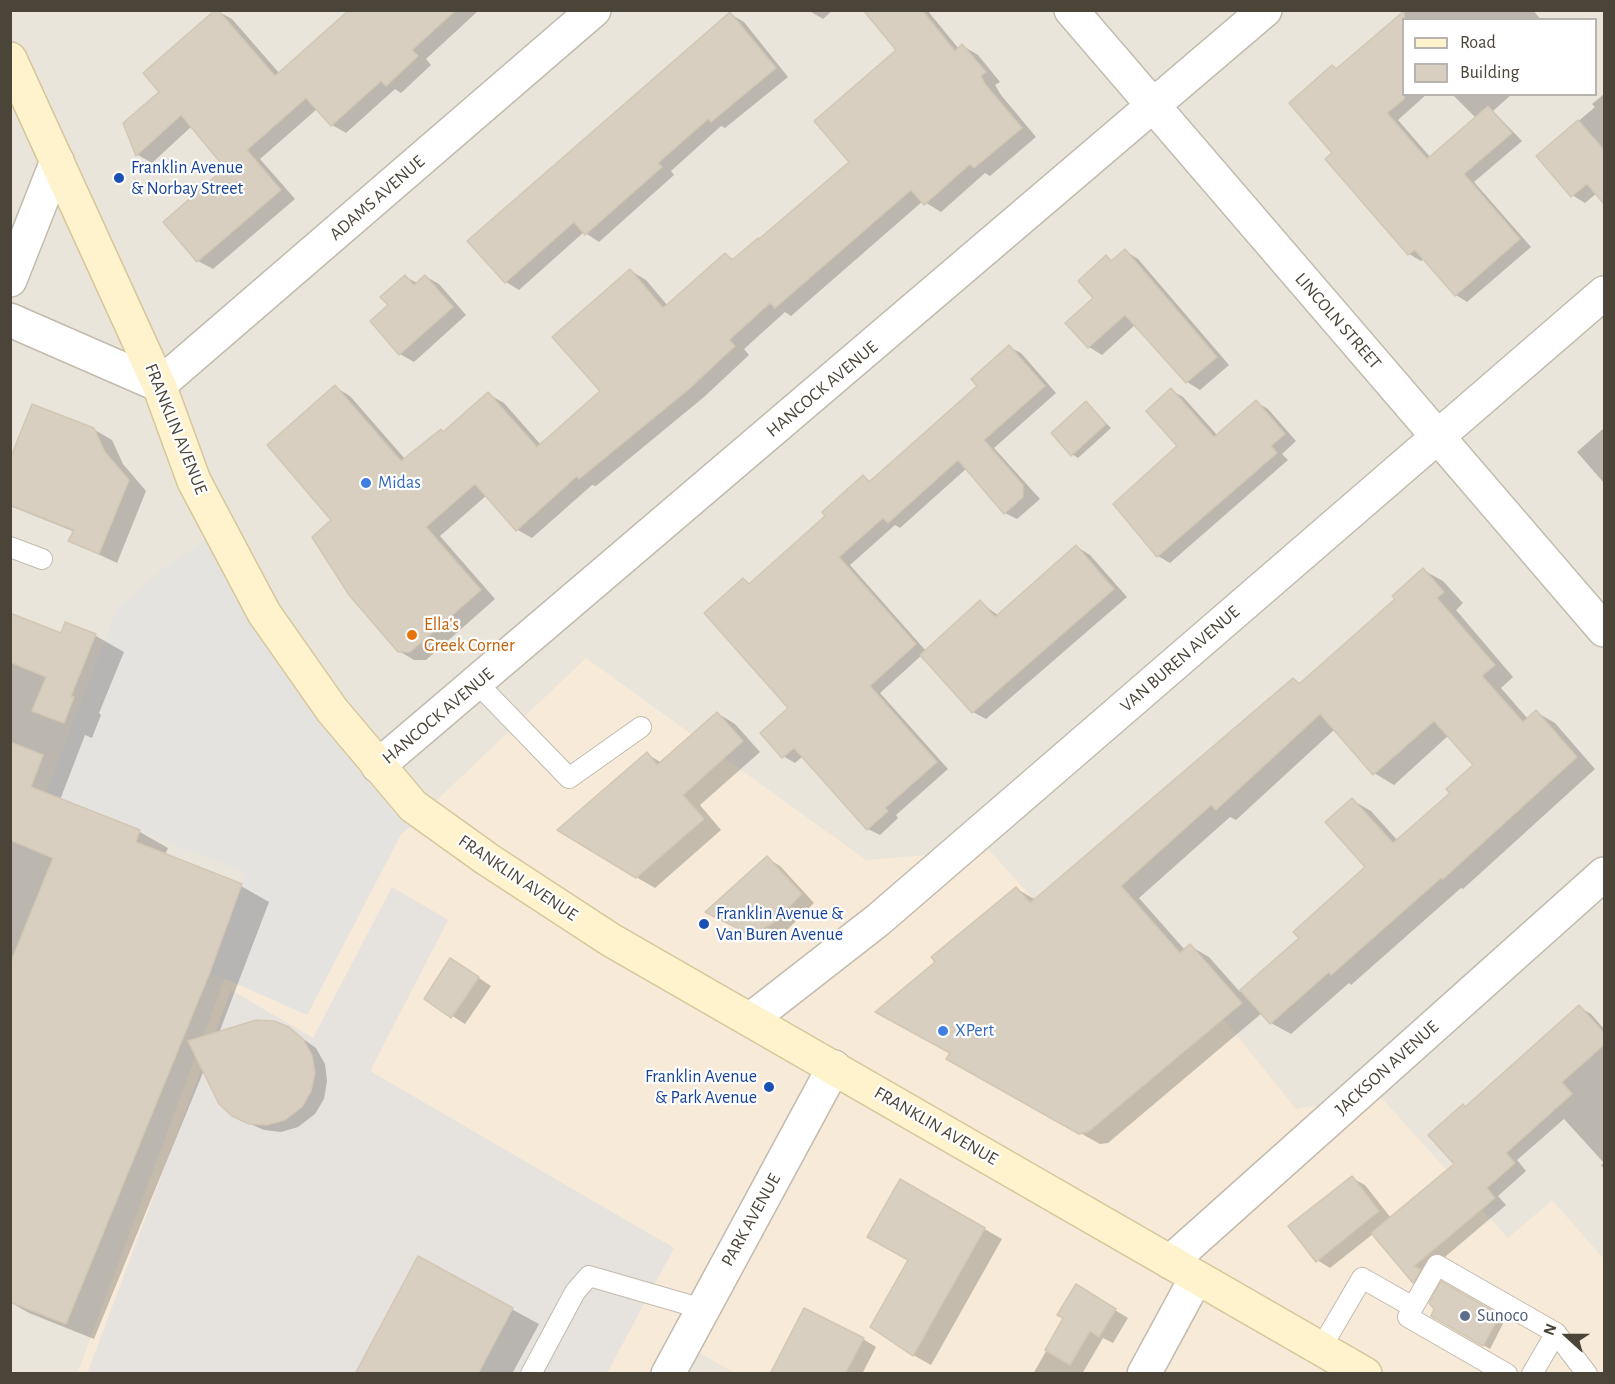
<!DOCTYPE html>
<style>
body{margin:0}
#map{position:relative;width:1615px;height:1384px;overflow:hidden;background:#f6f3ec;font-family:"Alegreya Sans",sans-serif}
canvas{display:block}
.frame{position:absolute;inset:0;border:12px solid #4b4439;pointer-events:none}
.legend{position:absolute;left:1402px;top:18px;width:195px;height:78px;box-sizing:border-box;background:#fff;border:2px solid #b7b4b0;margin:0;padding:8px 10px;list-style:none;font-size:18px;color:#4b4439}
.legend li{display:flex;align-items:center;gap:12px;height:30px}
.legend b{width:30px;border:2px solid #b7b4b0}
.north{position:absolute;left:1537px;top:1306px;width:60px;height:60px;-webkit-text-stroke:4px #fff;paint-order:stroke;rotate:291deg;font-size:16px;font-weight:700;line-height:24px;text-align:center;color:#4b4439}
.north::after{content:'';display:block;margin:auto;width:21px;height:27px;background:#4b4439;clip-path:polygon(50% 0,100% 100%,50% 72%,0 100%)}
</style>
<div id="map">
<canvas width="1615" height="1384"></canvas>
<div class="frame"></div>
<ul class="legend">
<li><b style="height:8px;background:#fff3cd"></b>Road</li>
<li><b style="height:16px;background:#d8cfc1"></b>Building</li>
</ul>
<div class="north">N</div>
</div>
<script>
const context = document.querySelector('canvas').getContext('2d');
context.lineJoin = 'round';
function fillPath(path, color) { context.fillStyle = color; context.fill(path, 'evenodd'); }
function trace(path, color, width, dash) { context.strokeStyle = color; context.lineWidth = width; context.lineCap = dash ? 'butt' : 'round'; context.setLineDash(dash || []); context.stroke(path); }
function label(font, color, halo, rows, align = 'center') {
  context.font = font + ' "Alegreya Sans",sans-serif'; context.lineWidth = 4.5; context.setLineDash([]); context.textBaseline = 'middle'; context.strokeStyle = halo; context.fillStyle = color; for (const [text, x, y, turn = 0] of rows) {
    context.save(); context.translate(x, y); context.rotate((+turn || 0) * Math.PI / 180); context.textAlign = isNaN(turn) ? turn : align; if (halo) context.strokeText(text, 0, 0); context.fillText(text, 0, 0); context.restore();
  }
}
fillPath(new Path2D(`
 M10,11H1604V1373H11ZM1404,20H1596V94H1404Z`), '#eae5da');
fillPath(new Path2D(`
 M586,658L866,860L989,850L1079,949L1171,953L1296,1109L1379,1095L1508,1238L1552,1200L1604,1259V1373L736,1374L693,1349L677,1374H77L226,975L307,1015L401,834Z`), '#f7ead8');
fillPath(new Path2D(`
 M392,887L448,920L370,1071L674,1248L607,1373L87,1374L231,990L313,1038Z`), '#e6e2dd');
fillPath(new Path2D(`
 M220,530L425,815L401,834L307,1015L210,972L246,872L45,796L117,609L162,570Z`), '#e5e3e0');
fillPath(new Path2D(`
 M351,10H479L426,59L431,65L401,93L395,89L346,133L332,125L317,109L260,159L295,199L213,269L198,261L165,222L227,168L192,126L152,163L138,155L125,123L161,92L217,11L232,19L280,74Z
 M808,10H833L823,19Z
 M865,10H927L959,49L963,46L978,55L1000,82L995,85L1001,95L1036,137L990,176L985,173L941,212L923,201L791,316L785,312L744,349L749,355L704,397L596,486L592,485L532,538L516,529L487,495L440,536L495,599L426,660H414L399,651L333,520L335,387L350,396L405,459L441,430L445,433L488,394L504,403L541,445L602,391L631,271L646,280L668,306L726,255L734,260L760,241L851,162L898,50Z
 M1406,10H1533L1541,20H1404V94H1427L1398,120L1431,158L1476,118L1452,94H1512L1493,111L1522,141L1474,182L1531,247L1467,302L1456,295L1424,258L1421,261L1409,254L1328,159L1334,153L1333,67L1338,70Z
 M730,14L744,22L788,77L725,128L721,126L671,171L674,175L599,242L584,232L519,290L506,282L470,241Z
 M1604,94V187L1585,203L1572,195L1538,156L1595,107L1592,104Z
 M1125,251L1138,259L1229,365L1200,390L1187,382L1136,324L1102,355L1089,347L1095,298L1106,257L1113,261Z
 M425,276L439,284L466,315L414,362L400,354L372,322L390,306L406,277L417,283Z
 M1009,347L1021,353L1056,393L994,448L1040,499L1017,519L1005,513L967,468L900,528L895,525L850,565L926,651L980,602L999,616L1077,547L1090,555L1127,597L986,719L973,712L922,655L880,693L948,769L896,815L898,818L880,835L868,829L803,756L795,763L783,756L790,708L743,579L751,584L827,516L863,477L871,482L979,386Z
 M1171,390L1183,397L1218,436L1256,402L1268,409L1296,441L1282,454L1288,460L1170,563L1158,556L1179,447Z
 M1086,403L1111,428L1078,458L1072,454Z
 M1604,428V483L1577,452Z
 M93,429L112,440L123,464L146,491L117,563L70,541L75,532L10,506V463Z
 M1423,570L1443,581L1463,603L1456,610L1513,677L1501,688L1528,719L1536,712L1555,723L1595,769L1463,889L1461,888L1351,985L1349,983L1291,1034L1271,1023L1262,1013L1108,1143L1100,1144L967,1070L952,1053L937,962L1017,889L1036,900L1294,679L1301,684L1397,599ZM1335,729L1374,773L1394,785L1449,735L1475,765L1452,793L1398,841L1371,811L1352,800L1368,867L1301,938L1240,992L1209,957L1190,946L1185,950L1139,898L1230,817L1236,820Z
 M10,614L61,635L66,624L96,636L124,652L99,713L101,715L92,738L85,735L60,800L140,832L168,848L165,855L241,886L269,902L219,1033L288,1028L316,1048L325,1064L327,1081L324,1099L315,1114L298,1127L281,1132L264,1130L248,1123L204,1070L94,1339L29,1313L10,1302Z
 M717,713L735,724L760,752L700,805L721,830L655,888L636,877L647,754L662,763Z
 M767,858L780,866L814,903L787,930L772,938L762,939L720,919Z
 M464,968L491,986L465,1024L426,999Z
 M1579,1007L1591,1014L1604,1029V1169L1601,1165L1604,1163L1564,1119L1517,1160L1526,1171L1498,1196L1506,1205L1425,1274V1289L1414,1282L1373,1234L1330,1268L1317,1260L1352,1178L1365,1185L1391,1218L1456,1164L1466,1108Z
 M901,1181L1002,1239L931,1365L913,1355L910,1260Z
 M418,1258L539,1324L512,1374H356Z
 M1442,1283L1505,1320L1490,1349L1433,1316Z
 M1076,1286L1128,1318L1113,1343L1103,1338L1082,1374H1033L1065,1318Z
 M863,1339L876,1347L862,1374H771Z`), '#0003');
const building = new Path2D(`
 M215,10H218L275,76L349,10H456L412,50L418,56L386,86L381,81L331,126L306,98L247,150L281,190L197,262L163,222L225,168L181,115L136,156L123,123L159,92L143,73Z
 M863,10H922L955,51L962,44L986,72L981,76L985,84L1022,128L974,168L970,164L924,205L911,190L775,308L770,303L729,340L735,346L689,389L579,479L577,476L516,531L475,484L426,527L481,590L410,652H398L349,595L312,537L331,520L267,445L335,385L401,461L441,429L443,432L488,392L537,447L600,391L552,337L630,269L663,308L725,253L732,260L758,238L759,239L849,162L814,121L896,50Z
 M1404,11V99L1387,113L1427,159L1488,106L1512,133L1464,174L1520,239L1455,296L1415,250L1408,255L1325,159L1332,153L1289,103L1332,65L1336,69Z
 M730,12L776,68L711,122L708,119L658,163L662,167L585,235L574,222L505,283L467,241Z
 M1578,120L1604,150V204L1587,184L1571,197L1536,156Z
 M1125,249L1217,357L1186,383L1125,315L1088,348L1065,323L1093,298L1078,281L1106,255L1111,261Z
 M405,275L414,285L425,275L453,307L399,355L370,321L388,305L380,297Z
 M1009,345L1045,386L984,440L1023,485V497L1004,514L958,460L888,523L883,518L839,557L916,644L870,686L937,762L885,808L888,811L867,830L794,748L782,758L760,733L788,708L704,613L743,578L749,584L825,516L822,512L863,475L869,482L977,386L971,379Z
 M1171,388L1214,437L1256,400L1285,434L1271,446L1277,453L1157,557L1113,504L1177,446L1146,411Z
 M1086,401L1106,424L1071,456L1051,433Z
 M32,404L94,428L105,452L129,480L99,554L68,541L74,530L10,505V459Z
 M1076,545L1114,589L972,713L920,655L980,600L995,617Z
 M1423,568L1444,592L1437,598L1495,665L1482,676L1523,722L1536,710L1577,757L1443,879L1441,878L1331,975L1329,972L1270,1024L1240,990L1299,938L1293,932L1365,867L1325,822L1352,798L1393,843L1450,793L1446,789L1473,765L1434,721L1373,775L1320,714L1216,810L1211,805L1121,886L1180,953L1190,944L1242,1003L1088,1132L1079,1134L946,1059L950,1053L875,1012L935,962L931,957L1016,887L1030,903L1293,678L1299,684L1395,599L1392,596Z
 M10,613L61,633L65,622L96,634L71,696L74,697L64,723L32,711L46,677L10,662Z
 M717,712L743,741L683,795L704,819L636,878L557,830L647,752L657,765Z
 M10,742L43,755L31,787L140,830L136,842L242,884L210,972L66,1324L10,1302V964L53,858L10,840Z
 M767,856L802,894L773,923L758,931L747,933L705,912Z
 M450,958L479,977L451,1018L424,999Z
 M1579,1005L1605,1034V1044L1562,1082L1572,1094L1506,1153L1515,1163L1487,1188L1495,1198L1414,1266L1421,1270L1413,1283L1371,1233L1454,1164L1428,1135L1463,1104L1465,1107Z
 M256,1020L274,1021L289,1027L303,1039L312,1055L315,1073L311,1091L302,1107L285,1120L267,1125L249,1124L232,1116L219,1104L188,1041Z
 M1352,1176L1379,1211L1316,1262L1288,1226Z
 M900,1179L985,1228L913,1356L870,1327L908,1260L867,1237Z
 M418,1256L513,1308L478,1374H355Z
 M1441,1281L1500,1315L1483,1346L1431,1316L1434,1309L1429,1303Z
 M1076,1284L1116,1309L1099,1337L1090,1331L1070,1365L1045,1350L1063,1318L1057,1315Z
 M804,1308L864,1338L845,1374H770Z`);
fillPath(building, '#d8cfc1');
trace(building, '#d3c7b4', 1.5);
const service = new Path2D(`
 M10,547L42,559
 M477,683L569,778L641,727
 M1413,1307L1408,1317L1507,1374
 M1321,1348L1362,1278L1413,1307L1437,1265L1556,1333L1587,1374
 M531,1374L575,1292L589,1276L703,1309
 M1532,1374L1556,1333`);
const minor = new Path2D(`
 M1071,10L1604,630
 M10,280L57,161
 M159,385L594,10
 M378,766L1265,10
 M751,1019L878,920L1604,293
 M1170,1262L1604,874
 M668,1374L834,1067
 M1144,1374L1196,1278`);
const tertiary = new Path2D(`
 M10,320L159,385`);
const secondary = new Path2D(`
 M10,59L159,385L194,481L264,613L332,710L413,806L487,859L611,940L1365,1374`);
trace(service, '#c2bbae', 22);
trace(minor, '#c2bbae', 36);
trace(tertiary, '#c2bbae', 36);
trace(secondary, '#d6c79b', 36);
trace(service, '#fff', 20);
trace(minor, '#fff', 33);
trace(tertiary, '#fff', 33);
trace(secondary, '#fff3cd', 33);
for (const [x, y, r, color] of [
 [119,178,6,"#1a4fb4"],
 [366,483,6,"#3f7fe0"],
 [412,635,6,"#e8710a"],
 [704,924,6,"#1a4fb4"],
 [943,1031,6,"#3f7fe0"],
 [769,1087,6,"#1a4fb4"],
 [1465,1316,6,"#5c6f8a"]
]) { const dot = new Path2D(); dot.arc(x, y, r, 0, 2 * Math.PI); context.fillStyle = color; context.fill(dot); trace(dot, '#fff', 2); }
label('18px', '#164399', '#fff', [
 ["Franklin Avenue",131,168],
 ["& Norbay Street",131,189],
 ["Franklin Avenue &",716,914],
 ["Van Buren Avenue",716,935],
 ["Franklin Avenue",757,1077,"right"],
 ["& Park Avenue",757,1098,"right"]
], 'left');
label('18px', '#4b4439', '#fff', [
 ["ADAMS AVENUE",377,198,-41],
 ["LINCOLN STREET",1338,321,49],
 ["HANCOCK AVENUE",822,389,-40],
 ["FRANKLIN AVENUE",176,429,68],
 ["VAN BUREN AVENUE",1180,659,-41],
 ["HANCOCK AVENUE",438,716,-40],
 ["FRANKLIN AVENUE",518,878,34],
 ["JACKSON AVENUE",1387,1068,-42],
 ["FRANKLIN AVENUE",936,1126,30],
 ["PARK AVENUE",751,1220,-61]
]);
label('18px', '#366cbe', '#fff', [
 ["Midas",378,483],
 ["XPert",955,1031]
], 'left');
label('18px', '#c56008', '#fff', [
 ["Ella's",424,625],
 ["Greek Corner",424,646]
], 'left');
label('18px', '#4e5e75', '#fff', [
 ["Sunoco",1477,1316]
], 'left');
</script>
